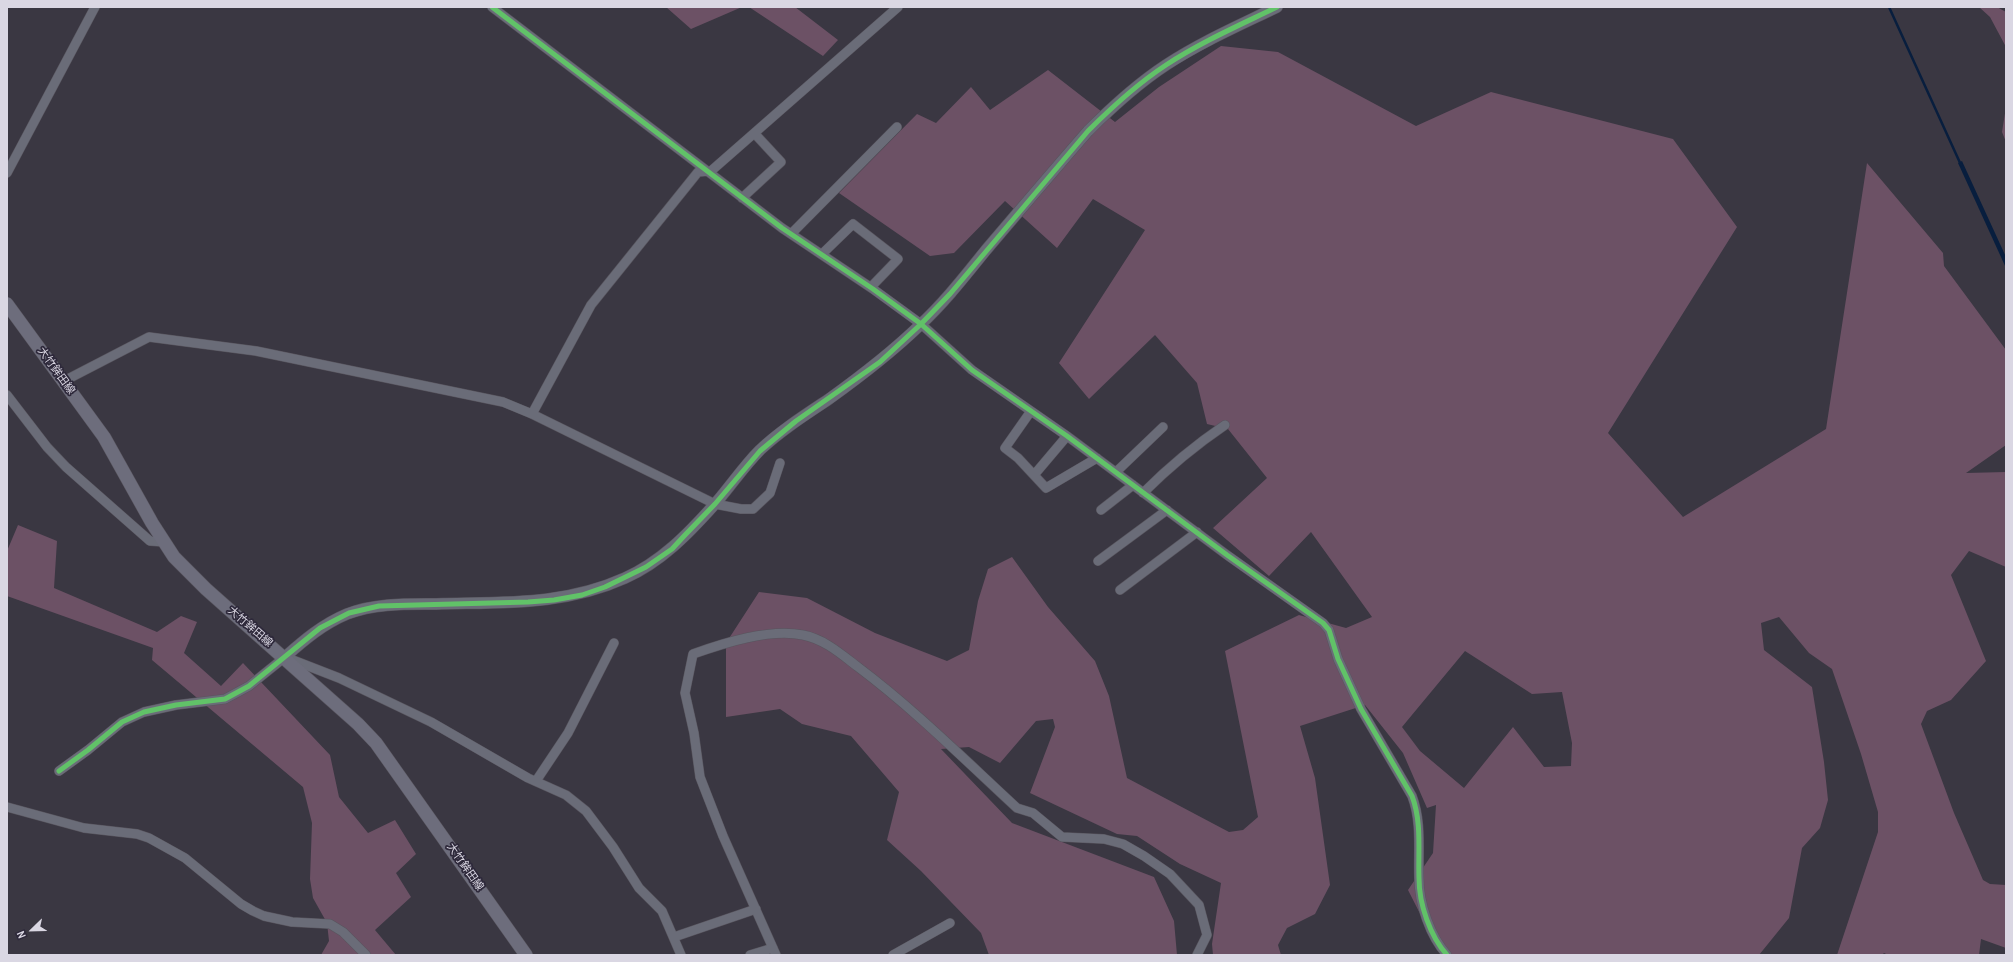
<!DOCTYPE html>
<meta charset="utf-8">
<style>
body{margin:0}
#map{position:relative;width:2013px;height:962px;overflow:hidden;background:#3a3742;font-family:"Archivo Narrow",sans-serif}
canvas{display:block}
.frame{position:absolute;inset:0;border:8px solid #dad7e3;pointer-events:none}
.north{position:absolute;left:12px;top:910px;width:40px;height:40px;-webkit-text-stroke:3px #2e293b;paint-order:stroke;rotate:247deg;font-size:11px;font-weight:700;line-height:16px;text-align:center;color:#dad7e3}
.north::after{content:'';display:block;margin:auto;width:14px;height:18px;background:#dad7e3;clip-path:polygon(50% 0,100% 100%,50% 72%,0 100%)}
</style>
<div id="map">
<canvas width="2013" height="962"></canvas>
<div class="frame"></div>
<div class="north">N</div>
</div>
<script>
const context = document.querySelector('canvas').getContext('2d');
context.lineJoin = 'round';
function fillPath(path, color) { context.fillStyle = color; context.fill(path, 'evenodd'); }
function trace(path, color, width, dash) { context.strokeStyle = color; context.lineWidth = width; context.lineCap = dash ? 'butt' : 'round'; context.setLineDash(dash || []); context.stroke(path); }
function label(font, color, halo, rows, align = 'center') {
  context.font = font + ' "Archivo Narrow","Noto Sans JP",sans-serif'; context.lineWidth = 3.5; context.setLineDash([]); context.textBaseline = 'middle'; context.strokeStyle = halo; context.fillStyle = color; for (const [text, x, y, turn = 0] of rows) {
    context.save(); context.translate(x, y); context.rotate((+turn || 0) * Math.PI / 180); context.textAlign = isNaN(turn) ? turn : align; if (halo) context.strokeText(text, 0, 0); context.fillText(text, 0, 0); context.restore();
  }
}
fillPath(new Path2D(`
 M666,7H742L691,29Z
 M749,7H795L838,40L823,56Z
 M1979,7H1997L2006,12V47L1990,17Z
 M1221,46L1278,52L1416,126L1491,92L1673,139L1737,227L1608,433L1683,517L1826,429L1867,163L1943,253L1944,266L2006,350V445L1966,473L2006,472V567L1969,551L1951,575L1986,661L1951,700L1927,711L1921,724L1954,813L1983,880L1990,884L2006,885V948L1981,939L1979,955H1888L1884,953L1882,955H1837L1878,832V812L1861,754L1832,669L1809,653L1779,617L1761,623L1764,650L1812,687L1824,762L1828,800L1820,828L1802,848L1789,918L1759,955H1441L1408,890L1433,853L1436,805L1427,808L1403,753L1365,705L1300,726L1315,778L1330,885L1315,914L1287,928L1278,945L1281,955H1213L1212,944L1221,883L1180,864L1137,836L1117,834L1030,793L1055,727L1053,719L1036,721L1000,763L969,747L941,749L1012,823L1154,877L1174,921L1177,955H989L981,933L921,871L887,840L899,792L851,736L802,724L780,709L726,717V643L759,592L807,598L875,633L947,661L969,650L978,601L988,569L1012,557L1048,607L1095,661L1109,696L1127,778L1229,832L1243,830L1258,817L1225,651L1299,615L1346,628L1372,617L1311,532L1269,576L1213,528L1267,478L1228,429L1207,424L1197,383L1155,335L1089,399L1059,363L1145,230L1093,199L1057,248L1005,201L954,253L930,256L839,193L917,114L936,123L971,87L990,110L1048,70L1115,122L1159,87ZM1465,651L1532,694L1562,692L1572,743L1571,766L1544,767L1513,727L1464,788L1420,751L1402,727Z
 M2006,107V142L2002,132Z
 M18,525L57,541L54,588L157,632L181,616L197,622L184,653L221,686L243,663L330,755L339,797L368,833L395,820L416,854L396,873L411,897L375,930L396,955H321L329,941L327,923L313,898L310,879L312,823L303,787L152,660L153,648L7,596V551Z`), '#6c5165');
fillPath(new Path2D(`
 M1962,161L2006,257V268L1958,163Z`), '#081e3e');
trace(new Path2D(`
 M1889,7L1961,165`), '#081e3e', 2.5);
const minor = new Path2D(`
 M492,7L782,228L873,289L921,324L972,370L1067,436L1227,555L1323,623L1329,630L1338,659L1361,709L1412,796C1422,822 1418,851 1419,878C1419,904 1430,936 1447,955
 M7,173L95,7
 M742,198L781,162L755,134
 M791,234L897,127
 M822,254L853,224L898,259L871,287
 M64,381L149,337L256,351L503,402L532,414L715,504L741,509H753L770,493L780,463
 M7,395L47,447L66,467L150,541L164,542
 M1031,411L1005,448L1018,458L1046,488L1097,458
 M532,414L591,305L698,172L711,171L898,7
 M1116,472L1163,427
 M1034,475L1067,436
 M1143,493C1170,466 1194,446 1225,425
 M1101,510L1133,485
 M1098,561L1167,510
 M1120,590L1197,532
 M59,771L88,750L122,722L144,712L176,705L225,699L249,686L285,657L339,678L431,722L528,778L566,795L586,811L613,847L639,888L662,911L681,955
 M536,781L568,733L614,643
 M7,807L84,828L137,834L149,838L185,858L241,904L253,911L264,916L292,922L330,924L343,932L366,955
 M674,937L756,909
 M750,955L773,948
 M776,955L723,836L700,777L694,733L685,693L693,654C724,643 770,628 803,635C824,639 841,654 858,667C914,709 965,760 1017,808L1033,813L1062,837L1104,839L1123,844L1144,856L1170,874L1199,905L1207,935L1197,955
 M893,955L950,923`);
const tertiary = new Path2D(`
 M285,657C304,640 323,624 347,614C375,603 406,604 436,604C503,602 563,606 625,578C661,562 688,534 714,505C730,487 743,467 760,450C780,431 805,415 829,399C861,376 891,353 919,326C944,303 965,276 986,250C1020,210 1054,170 1088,131C1112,107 1137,84 1166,65C1201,42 1240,25 1277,7`);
const secondary = new Path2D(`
 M7,304L104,437L152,523L174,557L206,589L358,724L376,743L526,955`);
trace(minor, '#58555e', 10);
trace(tertiary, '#58555e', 12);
trace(secondary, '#58555e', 14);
trace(minor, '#6a6c78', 9);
trace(tertiary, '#6a6c78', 11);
trace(secondary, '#6d6d7c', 13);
trace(new Path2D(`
 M492,7L782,228L873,289L921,324L972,370L1067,436L1227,555L1323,623L1329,630L1338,659L1361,709L1412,796C1422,822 1418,851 1419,878C1419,904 1430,936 1447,955
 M59,771L88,750L122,722L144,712L176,705L225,699L249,686L320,628L349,613L379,606L528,602L554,600L582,595L605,587L646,567L672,549L685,535L715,504L760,451L796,421L880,362L921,324L950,294L1088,131C1112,107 1137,84 1166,65C1201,42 1240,25 1277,7`), '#61c268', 5);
label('11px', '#dad7e3', '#2e293b', [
 ["大竹鉾田線",56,371,54],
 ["大竹鉾田線",250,627,41],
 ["大竹鉾田線",465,867,55]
]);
</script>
